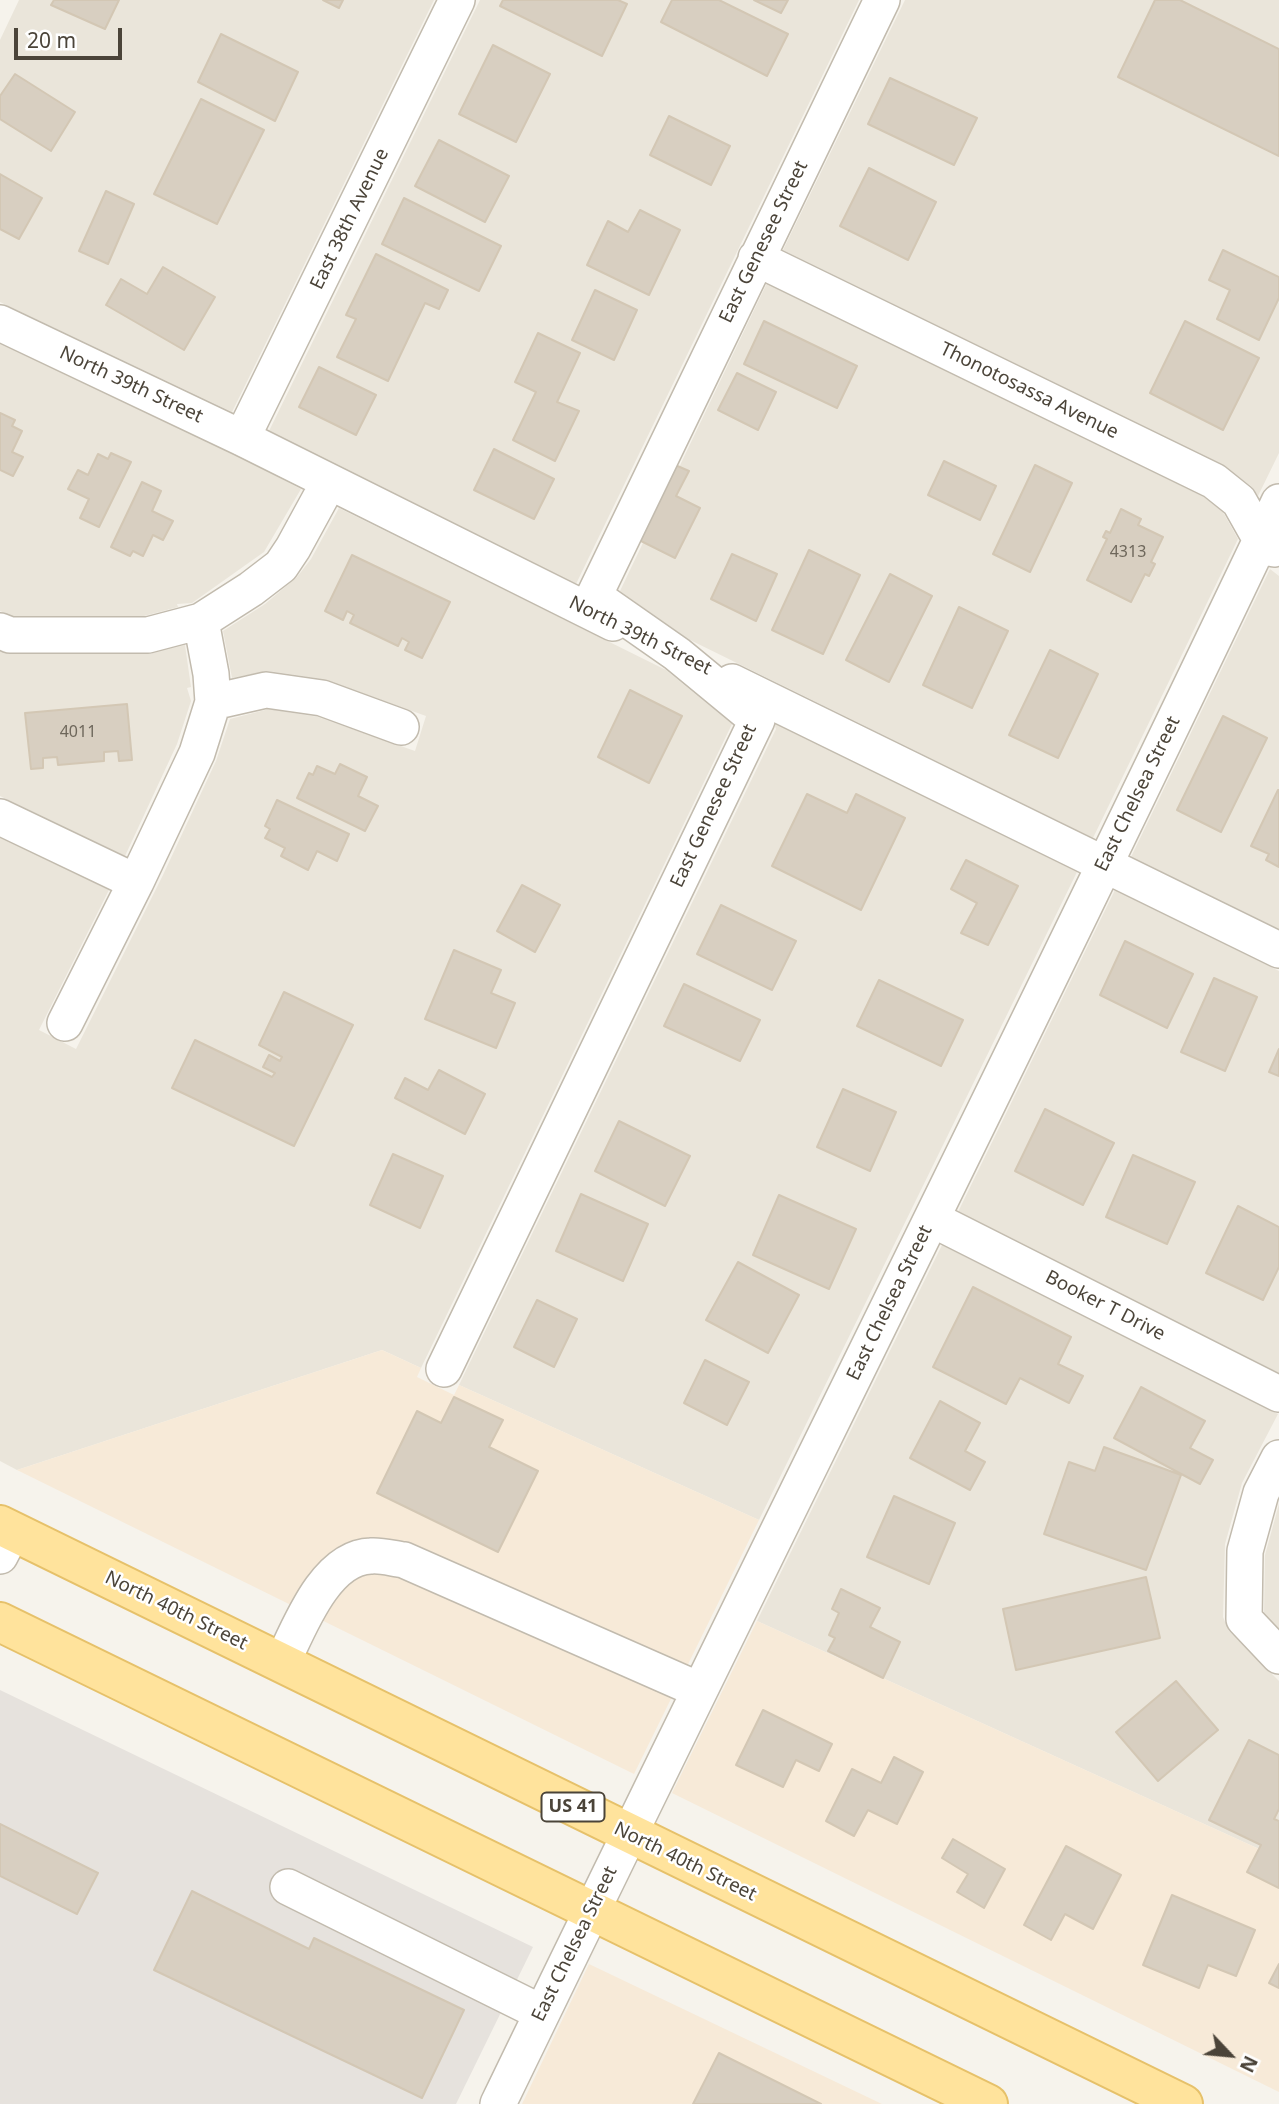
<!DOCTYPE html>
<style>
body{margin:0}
#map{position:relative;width:1279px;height:2104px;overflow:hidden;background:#f6f3ec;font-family:"Noto Sans",sans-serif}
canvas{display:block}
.north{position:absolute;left:1195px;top:2020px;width:70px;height:70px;-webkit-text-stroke:5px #fff;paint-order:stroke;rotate:116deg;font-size:19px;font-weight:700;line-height:28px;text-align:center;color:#4b4439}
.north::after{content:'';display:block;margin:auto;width:24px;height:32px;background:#4b4439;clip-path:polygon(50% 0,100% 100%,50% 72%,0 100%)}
.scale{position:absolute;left:14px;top:28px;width:108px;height:32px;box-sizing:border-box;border:4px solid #4b4439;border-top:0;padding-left:9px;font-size:21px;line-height:24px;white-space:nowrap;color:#4b4439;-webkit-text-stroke:5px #fff;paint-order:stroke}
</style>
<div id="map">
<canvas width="1279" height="2104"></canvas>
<div class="north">N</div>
<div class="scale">20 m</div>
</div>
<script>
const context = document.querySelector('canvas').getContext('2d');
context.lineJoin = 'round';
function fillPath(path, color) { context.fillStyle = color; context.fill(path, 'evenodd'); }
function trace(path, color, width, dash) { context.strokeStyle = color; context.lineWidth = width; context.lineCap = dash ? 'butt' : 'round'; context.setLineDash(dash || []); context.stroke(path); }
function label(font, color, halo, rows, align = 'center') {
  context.font = font + ' "Noto Sans",sans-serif'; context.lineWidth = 5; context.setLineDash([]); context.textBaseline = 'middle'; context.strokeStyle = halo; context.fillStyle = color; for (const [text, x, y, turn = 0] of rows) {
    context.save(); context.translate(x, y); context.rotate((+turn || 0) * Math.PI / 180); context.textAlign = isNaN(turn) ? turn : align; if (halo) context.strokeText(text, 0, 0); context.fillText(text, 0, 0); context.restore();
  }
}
fillPath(new Path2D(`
 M19,0H434L232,412L0,302V40Z
 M480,0H859L576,584L269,431Z
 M905,0H1279V453L1258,496L1251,486L1222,465L783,250Z
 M767,283L1204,497L1223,512L1238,539L1093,838L686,638L620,591Z
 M0,343L234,454L301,489L264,552L192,603L177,604L178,607L144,616H12L0,611Z
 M339,508L666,670L732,724L421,1368L382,1350L17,1470L0,1461V837L109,890L39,1030L76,1049L163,875L216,761L230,719L269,709L318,717L415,751L426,716L323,679L268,671L232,678L223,631L265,604L297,577L311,559Z
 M1270,569L1279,576V929L1131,857Z
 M185,645L191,687L187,688L191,701L177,744L125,856L0,796V651L12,654H150Z
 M774,723L1077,872L759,1520L459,1385L776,729Z
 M1115,890L1279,971V1373L958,1212Z
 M942,1245L1278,1414L1242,1483L1225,1544L1223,1617L1229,1631L1279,1681V1858L757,1621Z
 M1279,1504V1629L1264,1614L1265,1555Z`), '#eae5da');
fillPath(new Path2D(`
 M382,1350L421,1368L417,1377L454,1395L459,1385L759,1520L634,1774L17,1470Z
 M757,1621L1279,1858V2092L672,1793Z
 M589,1964L882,2104H522Z`), '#f7ead8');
fillPath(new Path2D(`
 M0,1690L533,1947L456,2104H0Z`), '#e6e2dd');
const building = new Path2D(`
 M54,0H119L105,29L51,5Z
 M323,0H343L339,8Z
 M503,0H618L627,4L602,56L500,6Z
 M672,0H719L788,34L767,76L661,22Z
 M754,0H788L781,13Z
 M1155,0H1180L1279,49V156L1118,77Z
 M221,34L298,72L275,121L198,82Z
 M493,45L550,74L516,142L459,114Z
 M15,74L75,112L51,151L0,119V96Z
 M890,78L977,118L954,165L868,124Z
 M201,99L264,130L217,224L154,194Z
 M669,116L730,146L711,185L650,155Z
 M439,140L509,176L485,222L415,186Z
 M869,168L936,202L908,260L840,226Z
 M0,174L42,198L19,239L0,229Z
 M106,191L134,204L108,264L79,251Z
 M404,198L501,246L479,291L382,244Z
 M640,210L680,230L649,295L587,265L608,221L628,232Z
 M1223,250L1279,277V298L1259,340L1217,319L1230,290L1209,280Z
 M376,254L448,290L439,309L425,303L388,381L337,357L356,319L346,315Z
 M163,267L215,297L184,350L106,305L121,279L147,294Z
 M595,290L637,310L614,360L572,340Z
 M764,321L857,366L837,408L744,364Z
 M1185,321L1259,358L1223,430L1150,393Z
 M538,333L580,353L557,402L579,411L555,461L513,440L536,392L515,382Z
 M319,367L376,395L356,435L299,407Z
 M737,373L776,392L758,430L718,410Z
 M0,413L15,420L12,426L22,431L12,452L23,457L13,476L0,470Z
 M494,449L554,479L534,519L474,490Z
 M111,453L131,462L99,527L80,518L89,499L68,489L78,470L88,475L98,454L108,459Z
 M666,461L689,471L676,496L700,508L675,558L629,535Z
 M944,461L996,486L980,520L928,495Z
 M1035,465L1072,483L1030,572L993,554Z
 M142,482L161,491L152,511L173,521L163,540L153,535L143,556L133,551L130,556L111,547Z
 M1121,509L1141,519L1138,525L1163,537L1151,562L1155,564L1149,576L1145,574L1131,602L1087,580L1107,539L1103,537L1106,531L1110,533Z
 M809,550L860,575L823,654L772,630Z
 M732,554L777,574L756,621L711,599Z
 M352,555L450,602L422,658L405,650L409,642L402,638L398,646L350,623L354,615L347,611L343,620L325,611Z
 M890,574L932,596L889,682L846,660Z
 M959,607L1008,631L972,708L923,685Z
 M1050,650L1098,674L1058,758L1009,735Z
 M630,690L682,716L649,783L598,757Z
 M127,704L132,760L119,761L118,751L104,752V761L58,765L57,757L43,758V768L31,769L25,713Z
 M1223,716L1267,738L1221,832L1177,810Z
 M340,764L367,777L358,796L378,806L365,831L297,798L309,773L313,775L317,766L335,774Z
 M1278,790H1279V867L1266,860L1269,854L1251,846Z
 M807,794L847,813L856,794L905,818L861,910L772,866Z
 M277,800L349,834L337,861L317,851L308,870L281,856L285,848L265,838L270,829L265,826Z
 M966,860L1018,886L988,945L961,933L977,903L951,889Z
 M522,885L560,905L535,952L497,931Z
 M721,905L796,941L772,990L697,954Z
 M1125,941L1193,974L1167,1028L1100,995Z
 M454,950L501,970L491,993L515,1003L496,1048L425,1019Z
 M1214,978L1257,997L1225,1071L1181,1052Z
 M879,980L963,1020L941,1066L857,1026Z
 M684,984L760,1020L740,1061L664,1026Z
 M284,992L353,1025L294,1146L172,1088L195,1040L272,1077L275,1073L263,1067L269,1055L280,1061L282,1057L259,1045Z
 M1279,1049V1076L1269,1072Z
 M439,1070L485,1094L465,1134L395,1098L405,1078L428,1090Z
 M843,1089L896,1112L870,1171L817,1147Z
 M1045,1109L1114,1143L1083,1205L1015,1171Z
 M619,1121L690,1156L665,1206L595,1171Z
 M393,1154L443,1176L420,1228L370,1205Z
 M1133,1155L1195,1182L1167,1244L1106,1217Z
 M581,1194L648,1224L623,1281L556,1251Z
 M779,1195L856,1229L829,1289L753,1255Z
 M1238,1206L1279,1227V1267L1263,1300L1206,1273Z
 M738,1262L799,1295L768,1353L706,1320Z
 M973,1287L1071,1337L1058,1364L1083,1376L1069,1403L1020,1378L1006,1404L933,1367Z
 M537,1300L577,1319L554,1367L514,1347Z
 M705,1360L749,1382L727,1425L684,1403Z
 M1141,1387L1205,1421L1190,1448L1213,1460L1200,1484L1114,1438Z
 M454,1397L503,1420L489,1447L538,1471L498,1552L377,1493L417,1411L441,1423Z
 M940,1401L980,1423L965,1451L985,1462L970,1490L910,1458Z
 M1104,1447L1181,1475L1146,1570L1044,1534L1069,1462L1095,1471Z
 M894,1496L955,1523L929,1584L867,1557Z
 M1146,1577L1160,1638L1016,1670L1003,1609Z
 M841,1589L880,1608L870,1627L900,1642L883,1678L828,1651L835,1638L829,1635L839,1613L832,1609Z
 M1176,1681L1218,1730L1158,1781L1116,1732Z
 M763,1710L832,1744L819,1771L796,1760L783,1787L736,1765Z
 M1249,1740L1279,1755V1809L1274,1819L1279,1821V1888L1247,1872L1261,1845L1209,1820Z
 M894,1757L923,1772L897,1824L868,1810L854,1836L826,1821L852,1769L881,1783Z
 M0,1824L98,1873L77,1914L0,1876Z
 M953,1839L1005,1869L984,1908L957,1892L968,1874L942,1858Z
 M1066,1846L1121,1875L1093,1929L1065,1914L1051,1940L1024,1925Z
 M192,1891L309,1949L314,1938L464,2010L422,2098L154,1970Z
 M1172,1895L1255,1930L1236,1976L1208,1965L1199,1988L1143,1965Z
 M1279,1964V1988L1269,1983Z
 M719,2053L821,2104H693Z`);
fillPath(building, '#d8cfc1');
trace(building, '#d3c7b4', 2);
const minor = new Path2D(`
 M756,258L1214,481L1239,501L1261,540L1274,549
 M0,323L242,438L613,623
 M242,438L457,0
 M0,631L10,635H148L201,621L251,589L281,566L293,548L329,482
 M732,682L1279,950
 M213,702L266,690L322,698L401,727
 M0,817L136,882
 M65,1023L136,882L197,753L213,702L211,674L201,621
 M932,1219L1279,1394
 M444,1369L757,720L677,654L594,596L882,0
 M1279,1458L1261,1493L1245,1551L1244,1619L1279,1656
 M0,1556L13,1531
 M282,1663C299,1628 325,1557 371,1556C382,1555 394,1559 404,1560L699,1690
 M288,1887L542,2013
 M498,2104C757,1569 1024,1038 1279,502`);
const major = new Path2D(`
 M0,1525L1183,2104
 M0,1622L988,2104`);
trace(minor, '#c2bbae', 38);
trace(major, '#e6c16a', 42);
trace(minor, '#fff', 35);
trace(major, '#ffe39c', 38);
label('16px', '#6e675b', null, [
 ["4313",1128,552],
 ["4011",78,732]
]);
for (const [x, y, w] of [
 [573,1807,63]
]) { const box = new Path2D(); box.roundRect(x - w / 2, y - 14.5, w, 29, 5); context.fillStyle = '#fff'; context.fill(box); trace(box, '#4b4439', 2); }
label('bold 18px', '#4b4439', null, [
 ["US 41",573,1807]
]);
label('19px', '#4b4439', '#fff', [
 ["East 38th Avenue",350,219,-64],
 ["East Genesee Street",764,242,-64],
 ["North 39th Street",131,385,25],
 ["Thonotosassa Avenue",1029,391,26],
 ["North 39th Street",640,636,26],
 ["East Chelsea Street",1138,794,-64],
 ["East Genesee Street",714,806,-65],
 ["East Chelsea Street",890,1303,-64],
 ["Booker T Drive",1105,1306,27],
 ["North 40th Street",176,1611,26],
 ["North 40th Street",685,1862,26],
 ["East Chelsea Street",575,1944,-64]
]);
</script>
